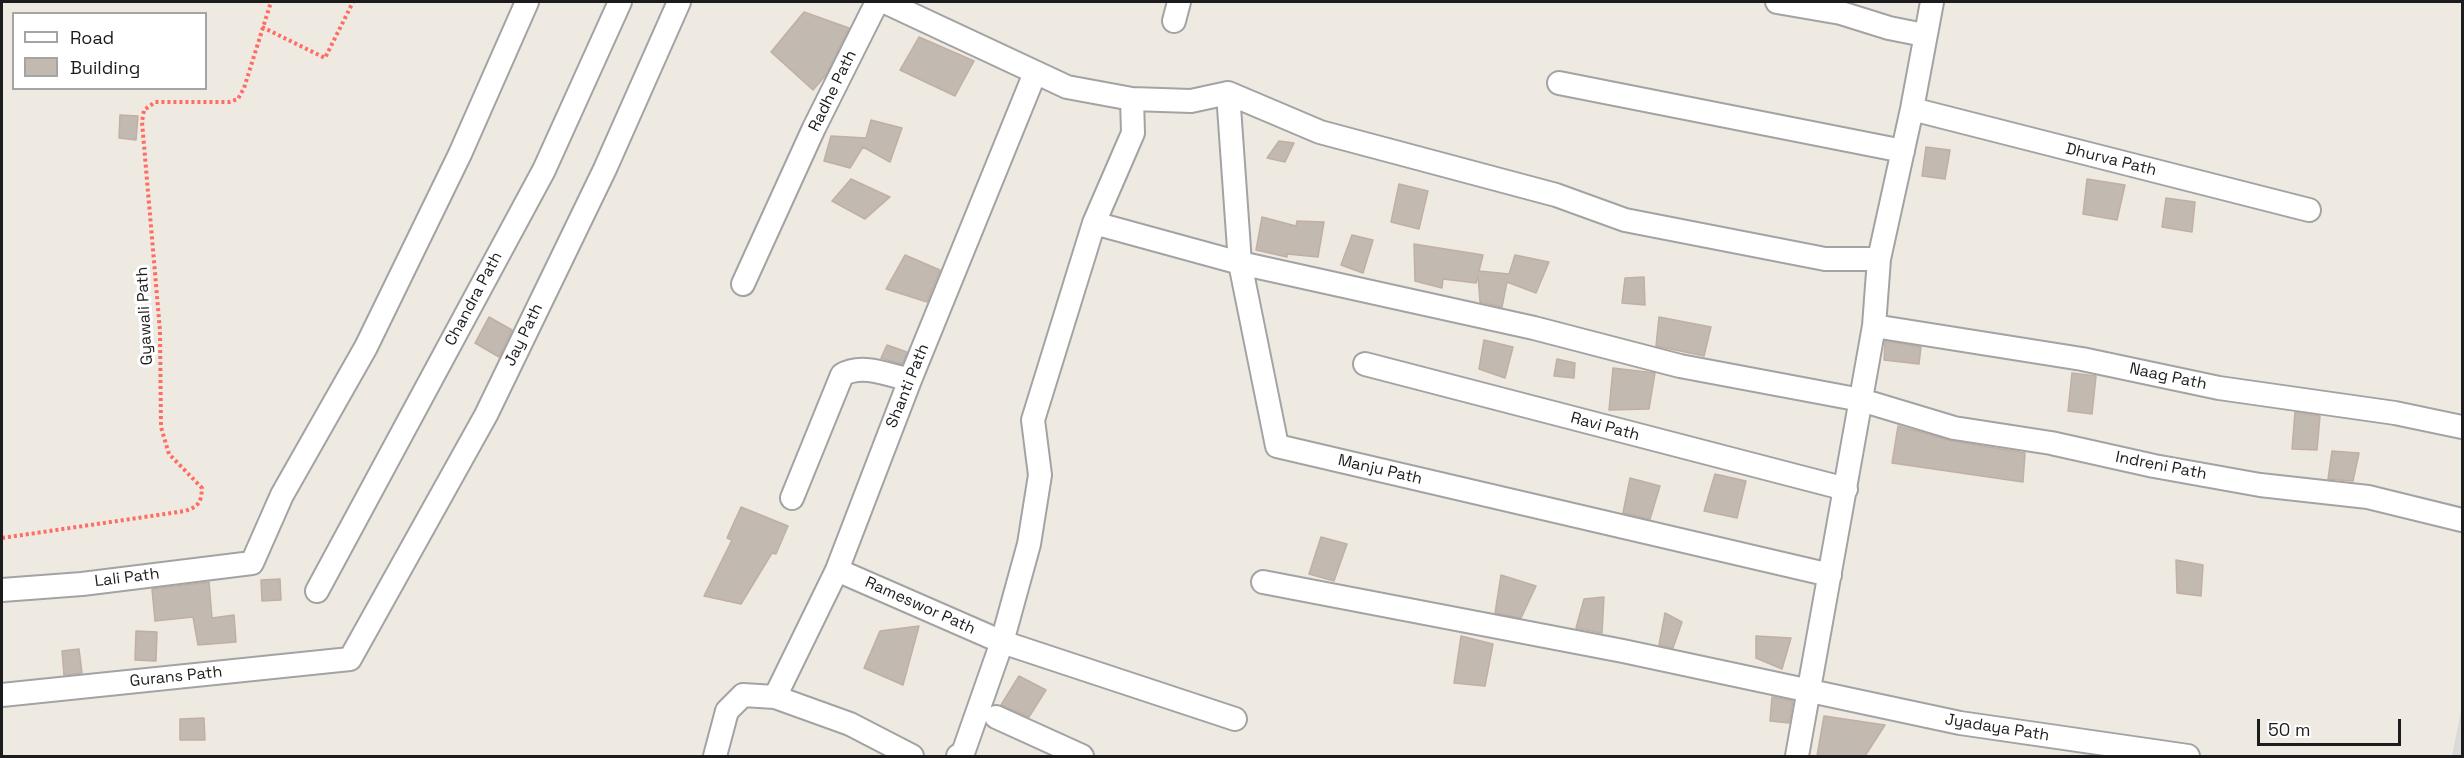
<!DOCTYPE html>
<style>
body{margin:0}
#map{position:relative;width:2464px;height:758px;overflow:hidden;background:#eeeae2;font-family:"Space Grotesk",sans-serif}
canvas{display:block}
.frame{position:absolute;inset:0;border:3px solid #1c1c1c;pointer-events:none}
.legend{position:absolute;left:12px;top:12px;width:195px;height:78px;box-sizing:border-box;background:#fff;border:2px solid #a4a4a4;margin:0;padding:8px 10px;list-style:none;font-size:18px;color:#1c1c1c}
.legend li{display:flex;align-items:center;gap:12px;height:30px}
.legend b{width:30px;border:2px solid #a4a4a4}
.scale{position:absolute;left:2257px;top:719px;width:144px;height:27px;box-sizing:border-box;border:3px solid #1c1c1c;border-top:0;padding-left:8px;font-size:18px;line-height:21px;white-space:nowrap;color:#1c1c1c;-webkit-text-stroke:4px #fff;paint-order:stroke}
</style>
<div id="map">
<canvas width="2464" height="758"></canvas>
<div class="frame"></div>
<ul class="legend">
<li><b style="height:8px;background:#fff"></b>Road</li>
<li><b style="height:16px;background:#c2b9b1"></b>Building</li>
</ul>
<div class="scale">50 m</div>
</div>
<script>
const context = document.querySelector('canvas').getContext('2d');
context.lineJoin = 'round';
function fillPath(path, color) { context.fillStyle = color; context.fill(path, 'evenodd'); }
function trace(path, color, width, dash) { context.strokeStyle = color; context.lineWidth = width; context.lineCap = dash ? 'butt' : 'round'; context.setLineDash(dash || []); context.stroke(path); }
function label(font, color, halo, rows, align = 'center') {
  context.font = font + ' "Space Grotesk",sans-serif'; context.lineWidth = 6; context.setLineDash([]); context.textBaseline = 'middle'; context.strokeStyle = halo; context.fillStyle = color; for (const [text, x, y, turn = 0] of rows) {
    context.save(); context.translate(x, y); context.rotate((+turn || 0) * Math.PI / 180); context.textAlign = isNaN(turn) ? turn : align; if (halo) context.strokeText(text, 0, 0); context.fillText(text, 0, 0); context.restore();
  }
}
fillPath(new Path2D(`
 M2462,706V756H2452Z`), '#dbd9d9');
const building = new Path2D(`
 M804,12L849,28L826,75L813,90L771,52Z
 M919,37L974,61L955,96L900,70Z
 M120,115L138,116L136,140L119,138Z
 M871,120L902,128L890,162L863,147L850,168L824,161L831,136L866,138Z
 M1279,141L1294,143L1285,162L1267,158Z
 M1926,147L1950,150L1945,179L1922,176Z
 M851,179L890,197L865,219L832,201Z
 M2087,179L2125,185L2117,220L2083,214Z
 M1399,184L1428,191L1419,229L1391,222Z
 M2166,198L2195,202L2192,232L2162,227Z
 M1262,217L1296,226L1297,221L1324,222L1318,257L1287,254V257L1256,250Z
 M1352,235L1373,240L1363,273L1341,265Z
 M1414,244L1483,255L1479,271L1509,274L1515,255L1549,262L1536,293L1507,282L1502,307L1480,302L1478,276L1476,283L1443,279L1442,288L1415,281Z
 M905,255L940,270L927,302L886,289Z
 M1644,277L1645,305L1622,303L1625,278Z
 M489,317L512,330L499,357L475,343Z
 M1659,317L1711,327L1704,356L1656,346Z
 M1484,340L1513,347L1505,378L1479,369Z
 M1885,341L1921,347L1919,364L1884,360Z
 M887,345L907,352L902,364L881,358Z
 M1557,359L1575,363L1574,378L1554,376Z
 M1613,368L1655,373L1649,409L1609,410Z
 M2072,373L2096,376L2092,414L2068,411Z
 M2295,412L2320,416L2317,450L2292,449Z
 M1898,426L1952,441L2025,453L2023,482L1892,463Z
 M2332,451L2359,453L2353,481L2328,479Z
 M1715,474L1746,481L1737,518L1704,511Z
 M1630,478L1660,486L1650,519L1623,513Z
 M741,507L788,526L776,554L772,553L741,604L704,596L732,540L727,538Z
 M1321,537L1347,544L1334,581L1309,574Z
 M2176,560L2203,565L2201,596L2177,593Z
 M1501,575L1536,586L1521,618L1495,613Z
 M280,579L281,600L262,601L261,580Z
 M209,582L212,618L234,615L236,642L198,645L193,617L155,621L152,589Z
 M1604,597L1602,633L1576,628L1584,599Z
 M1665,613L1682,622L1673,648L1659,645Z
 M919,626L903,685L864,668L880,631Z
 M136,631L157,632L156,661L135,660Z
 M1461,636L1493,644L1485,686L1454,683Z
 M1756,636L1791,638L1782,669L1756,658Z
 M79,649L82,673L64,675L62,651Z
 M1019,676L1046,690L1029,717L1001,705Z
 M1772,697L1793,701L1789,723L1770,721Z
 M1824,716L1885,725L1865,756H1817Z
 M204,718L205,740H180V719Z`);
fillPath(building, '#c2b9b1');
trace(building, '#c1afa3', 1.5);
const street = new Path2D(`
 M885,2L1067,87L1132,99L1133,133L1094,223L1033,420L1040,475L1029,544L1002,642L963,753L958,756
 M1777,2L1841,13L1889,28L1924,35
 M1174,21L1179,2
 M1559,83L1903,151
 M1228,93L1240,263L1277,446L1830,575
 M1132,99L1191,101L1228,93L1320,132L1556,195L1625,220L1825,259H1879
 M1912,109L2309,210
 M1094,223L1240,263L1534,328L1680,366L1861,400L1954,428L2051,443L2154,466L2260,485L2368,497L2462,520
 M743,284L814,128L877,2
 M1874,326L2082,359L2219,388L2395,413L2462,427
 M1365,364L1846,489
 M792,498L842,375C862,363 889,375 910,380
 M837,570L1002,642L1235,719
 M1263,582L1623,651L1960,723L2188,756
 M2,590L82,584L252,563L282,495L366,347L460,154L527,2
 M317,591L544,170L620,2
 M2,695L350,659L486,415L605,169L679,2
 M775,697L837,570L910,380L1035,73
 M996,717L1082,756
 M715,756L727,711L743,695L775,697L850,724L912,756
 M1797,756L1874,326L1879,259L1912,109L1932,2`);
trace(street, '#a3a3a3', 26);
trace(new Path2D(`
 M262,27L325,58L353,2
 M2,538L185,511C199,506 201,503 202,488L169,454L161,427L160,331L142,122L144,110L155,102H229L238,99L244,88L271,2`), '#ff6d62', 4, [3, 3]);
trace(street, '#fff', 22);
label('16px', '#1c1c1c', '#fff', [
 ["Radhe Path",833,91,-64],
 ["Dhurva Path",2111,160,14],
 ["Chandra Path",474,299,-62],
 ["Gyawali Path",145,316,-93],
 ["Jay Path",524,335,-64],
 ["Naag Path",2168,377,12],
 ["Shanti Path",908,386,-68],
 ["Ravi Path",1605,427,15],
 ["Indreni Path",2161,466,11],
 ["Manju Path",1380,470,13],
 ["Lali Path",127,578,-7],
 ["Rameswor Path",920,606,24],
 ["Gurans Path",176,677,-6],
 ["Jyadaya Path",1997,728,9]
]);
</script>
